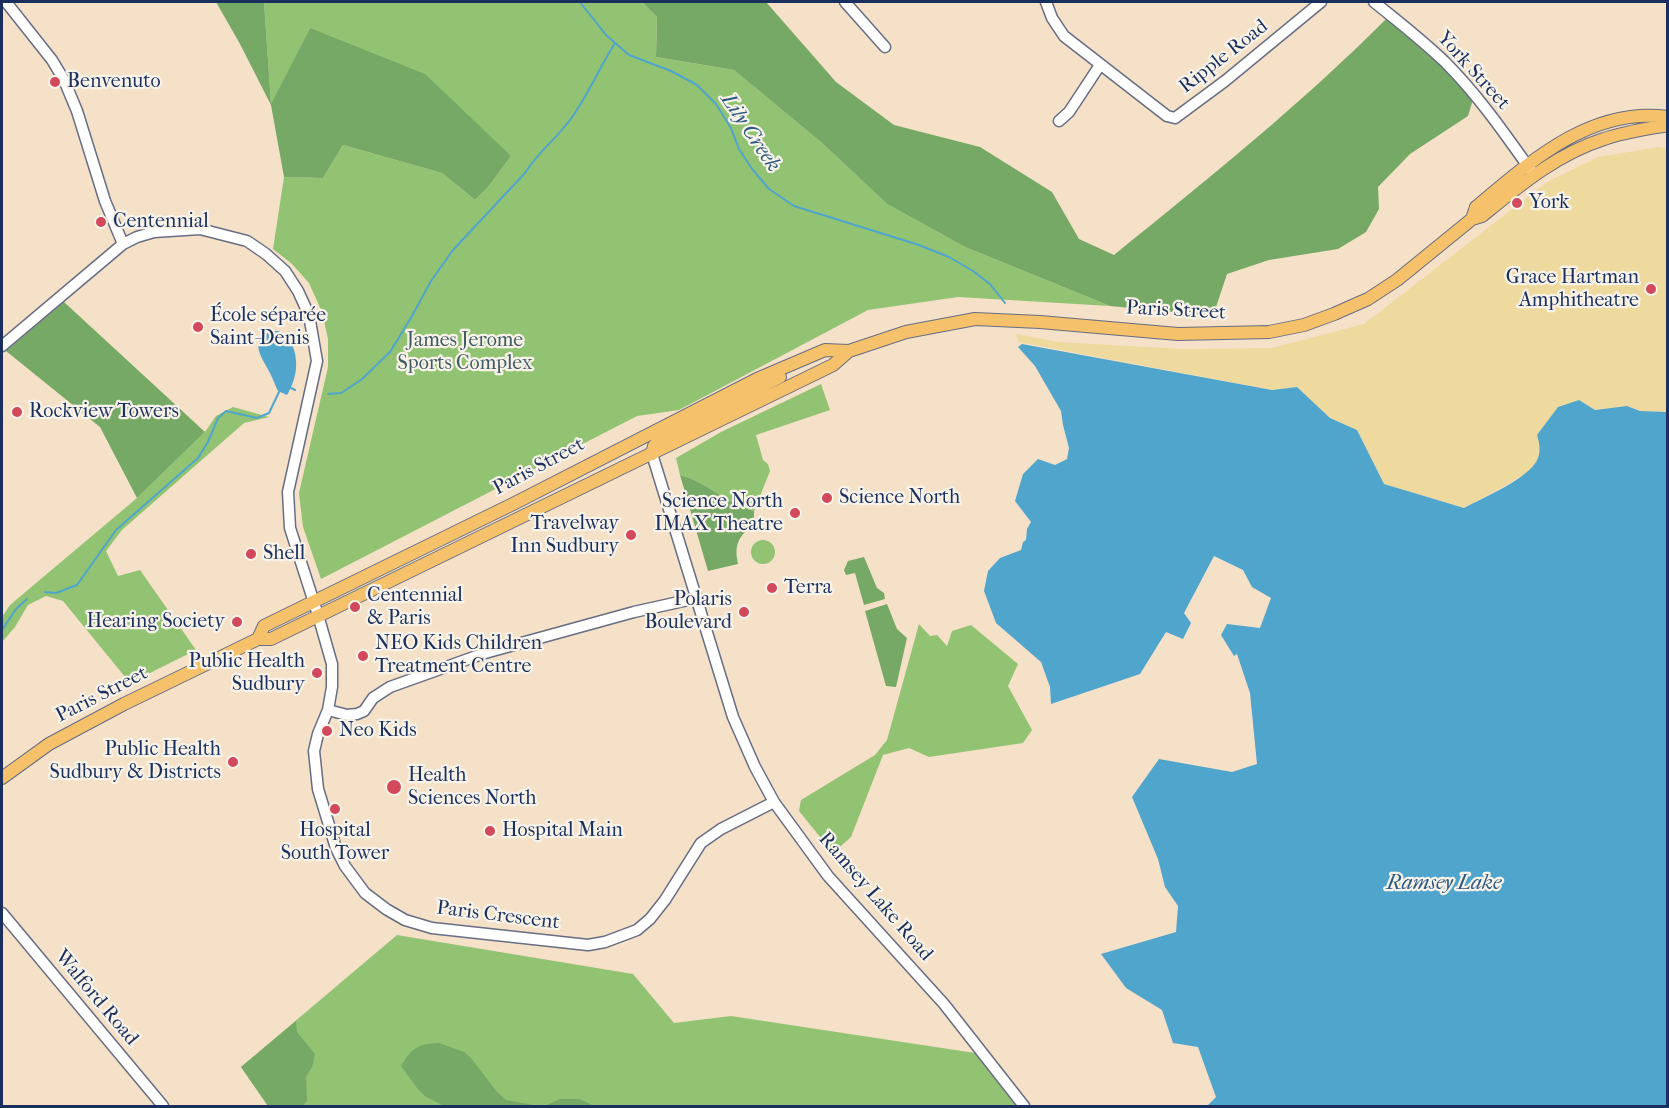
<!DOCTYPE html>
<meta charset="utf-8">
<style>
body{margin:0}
#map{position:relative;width:1669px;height:1108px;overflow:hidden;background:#f5e0c8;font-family:"IM FELL French Canon",serif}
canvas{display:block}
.frame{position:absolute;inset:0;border:3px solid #1b2f5e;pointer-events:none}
</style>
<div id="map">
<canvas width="1669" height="1108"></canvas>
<div class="frame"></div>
</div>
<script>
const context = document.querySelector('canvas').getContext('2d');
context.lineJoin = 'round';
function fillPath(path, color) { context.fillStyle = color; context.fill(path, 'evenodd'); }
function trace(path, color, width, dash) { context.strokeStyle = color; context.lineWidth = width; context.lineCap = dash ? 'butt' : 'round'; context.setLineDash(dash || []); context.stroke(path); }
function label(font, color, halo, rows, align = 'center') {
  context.font = font + ' "IM FELL French Canon",serif'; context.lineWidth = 4.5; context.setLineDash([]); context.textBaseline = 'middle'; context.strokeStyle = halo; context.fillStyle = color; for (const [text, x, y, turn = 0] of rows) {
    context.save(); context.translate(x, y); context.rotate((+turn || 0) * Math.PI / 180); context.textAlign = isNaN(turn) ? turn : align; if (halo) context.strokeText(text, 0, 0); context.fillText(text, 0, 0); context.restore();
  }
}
fillPath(new Path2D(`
 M264,2H642L657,17L656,57L734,70L822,143L887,204L965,247L1110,306L958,297L868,310L679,410L637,416L321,579L303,527L299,493L328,367V339L322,312L309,283L292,264L273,249L284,177L323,178L343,145L442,173L475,200L489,186L511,156L310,28L271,105Z
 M821,384L830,410L756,435L763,460L768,464L770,471L754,511C727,504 707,482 680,475L676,458L721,432Z
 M233,407L269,417L244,423L122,530L106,551L118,576L140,570L196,650L130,683L63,601L46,596L28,605L15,627L2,642V617L10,605L137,498L205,432L216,416Z
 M751 552a12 12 0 1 1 24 0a12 12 0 1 1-24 0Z
 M919,624L930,636L937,635L947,646L952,631L971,625L1018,664L1008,686L1032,730L1023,743L929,757L909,748L883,755L851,837L833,853L799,811L801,800L875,755L887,740Z
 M397,935L633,974L674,1023L731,1016L975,1053L1016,1106H268L241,1067Z`), '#92c373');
fillPath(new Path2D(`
 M216,2H264L271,104L310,28L425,74L511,156L489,186L475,200L442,173L343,145L323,178L284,177L271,105L240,44Z
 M642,2H766L836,82L894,125L980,147L1052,192L1079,239L1114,255C1209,178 1304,102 1390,15L1474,96L1468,116L1410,154L1378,187L1379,209L1366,232L1338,249L1269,260L1227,274L1213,316L1110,306L965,247L887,204L822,143L734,70L656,57L657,17Z
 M64,302L205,432L137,498L100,427L6,351Z
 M680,475C707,482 727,504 754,511V525C738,536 734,545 738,564L708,571Z
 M864,557L877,588L884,593L885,599L864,605L855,573L846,575L844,570L848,561Z
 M887,604L897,629L907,638L896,687L886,686L865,611Z
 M296,1021L297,1032L315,1054L312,1067L306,1077L307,1101L302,1106H268L241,1067Z
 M439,1043L464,1052L471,1058L497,1092L506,1100L538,1106H444L425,1096L417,1088L401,1066C412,1048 417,1044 439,1043Z
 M560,1099H580L594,1106H545Z`), '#75a965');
fillPath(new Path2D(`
 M1659,147L1667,149V412L1640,411L1627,406L1595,410L1579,400L1539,442V458L1529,472L1464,508L1384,484L1357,430L1330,418L1297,387L1273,390L1018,342L1016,334L1058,342L1183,349L1272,348L1364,324L1547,182L1598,157Z`), '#eeda9e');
fillPath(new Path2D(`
 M271,331H279C282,334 288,337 290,341C300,358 297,379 287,395L278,391C275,385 273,379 270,373C262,357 248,342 271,331Z
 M1022,344L1272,390L1297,387L1330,418L1357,430L1384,484L1464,508C1482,498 1531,478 1538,458C1541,451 1539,441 1537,435L1558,407L1579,400L1595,410L1627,406L1640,411L1667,412V1106H1207L1216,1097L1198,1047L1173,1043L1162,1010L1126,988L1101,954L1176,932L1178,906L1165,887L1158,859L1132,797L1159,759L1232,772L1257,764L1250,693L1237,654L1234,656L1221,635L1227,624L1260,628L1271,598L1252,587L1243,570L1214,556L1184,613L1191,623L1183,639L1166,632L1140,674L1051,704L1050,687L1041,662L996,623L984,591L988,571L1000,558L1021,550L1023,542L1026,540L1027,529L1031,522L1015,501L1023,474L1038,459L1055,465L1067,459L1069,448L1063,425L1061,411L1035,366L1018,347Z`), '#50a5cc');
trace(new Path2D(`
 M580,2L606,35L629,55L671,71L697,85L716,104L731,128L739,149L752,169L769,189L794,206L919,245L949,257L973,271L990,284L1005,303
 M291,388L295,390
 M328,394L341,393L361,380L390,352L412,316L431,281L453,250L525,173C537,153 556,139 570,120C588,96 599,68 615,43
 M45,592L56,593L77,585L116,530L198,458L208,442L218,418L226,411L257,418L269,413L279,392
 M2,630L16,609L27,599`), '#50a5cc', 2);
const minor = new Path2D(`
 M6,2L52,60L64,80L77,111L105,201L123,244
 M845,2L885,47
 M1046,2L1052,18L1064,36L1167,116L1175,118L1225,81L1321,2
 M1374,2C1398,21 1422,40 1445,62C1478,95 1505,134 1532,172
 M1059,121L1069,112L1100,65
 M2,346L123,244L137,237L154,232L200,229L247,241L266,254L285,271L298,291L309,315L317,361L288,492L290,528L318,615L332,664V687L328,710L318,734L314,751L318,789L336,848L345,866L365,893L386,909L405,920L432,928L588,945L605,942L637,930L650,919L665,900L701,843L721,829L774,802
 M652,454L733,717L755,767L774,802L828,876L944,1004L1024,1106
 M328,710L347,715L357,714L364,711L373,698L390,687L485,653L634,612L697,598
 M2,913L163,1106`);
const major = new Path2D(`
 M1472,219L1476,207C1530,162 1591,106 1668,117
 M652,454L654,446L664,437L780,377
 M258,639L264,626L515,503L757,379L825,350L849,351L906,332L975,319L1040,322L1178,334L1269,332L1304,325L1334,314L1368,299L1397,280L1472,219L1482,216C1520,185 1557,154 1604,139C1624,132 1646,129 1668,125
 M2,778L49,744L124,704L258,639H271L833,365L849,351`);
trace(minor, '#676d83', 13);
trace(major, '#676d83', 14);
trace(minor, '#fff', 10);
trace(major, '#f5c16b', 12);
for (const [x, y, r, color] of [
 [55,82,6,"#d1495b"],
 [1517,203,6,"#d1495b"],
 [101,222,6,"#d1495b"],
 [1651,289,6,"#d1495b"],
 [198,327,6,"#d1495b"],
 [17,412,6,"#d1495b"],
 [827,498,6,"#d1495b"],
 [795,513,6,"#d1495b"],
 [631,535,6,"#d1495b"],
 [251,554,6,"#d1495b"],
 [772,588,6,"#d1495b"],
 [355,607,6,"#d1495b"],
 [744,612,6,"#d1495b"],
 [237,622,6,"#d1495b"],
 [363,656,6,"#d1495b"],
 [317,673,6,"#d1495b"],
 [327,731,6,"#d1495b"],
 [233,762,6,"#d1495b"],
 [394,787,8,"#d1495b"],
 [335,809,6,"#d1495b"],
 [490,831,6,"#d1495b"]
]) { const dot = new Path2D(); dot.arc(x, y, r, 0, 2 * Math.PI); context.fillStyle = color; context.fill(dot); trace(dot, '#f7f3e8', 2); }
label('20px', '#1b2f5e', '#f7f3e8', [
 ["Ripple Road",1224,57,-38],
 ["York Street",1473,71,48],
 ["Paris Street",1176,311,3],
 ["Paris Street",539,467,-28],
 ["Paris Street",102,695,-27],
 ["Ramsey Lake Road",875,897,49],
 ["Paris Crescent",498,916,7],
 ["Walford Road",96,998,50]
]);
label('20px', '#1b2f5e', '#f7f3e8', [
 ["Benvenuto",67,82],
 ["York",1529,203],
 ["Centennial",113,222],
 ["Grace Hartman",1639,278,"right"],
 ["Amphitheatre",1639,301,"right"],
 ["École séparée",210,316],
 ["Saint-Denis",210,339],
 ["Rockview Towers",29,412],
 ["Science North",839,498],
 ["Science North",783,502,"right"],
 ["IMAX Theatre",783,525,"right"],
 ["Travelway",619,524,"right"],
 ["Inn Sudbury",619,547,"right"],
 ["Shell",263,554],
 ["Terra",784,588],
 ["Centennial",367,596],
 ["& Paris",367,619],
 ["Polaris",732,600,"right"],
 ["Boulevard",732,623,"right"],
 ["Hearing Society",225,622,"right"],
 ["NEO Kids Children",375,644],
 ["Treatment Centre",375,667],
 ["Public Health",305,662,"right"],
 ["Sudbury",305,685,"right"],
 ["Neo Kids",339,731],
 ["Public Health",221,750,"right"],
 ["Sudbury & Districts",221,773,"right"],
 ["Health",408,776],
 ["Sciences North",408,799],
 ["Hospital",335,831,"center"],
 ["South Tower",335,854,"center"],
 ["Hospital Main",502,831]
], 'left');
label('20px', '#3f5b64', '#f7f3e8', [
 ["James Jerome",465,341],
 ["Sports Complex",465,364]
]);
label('italic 21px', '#2e5884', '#f7f3e8', [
 ["Lily Creek",750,133,56],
 ["Ramsey Lake",1444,884]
]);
</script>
